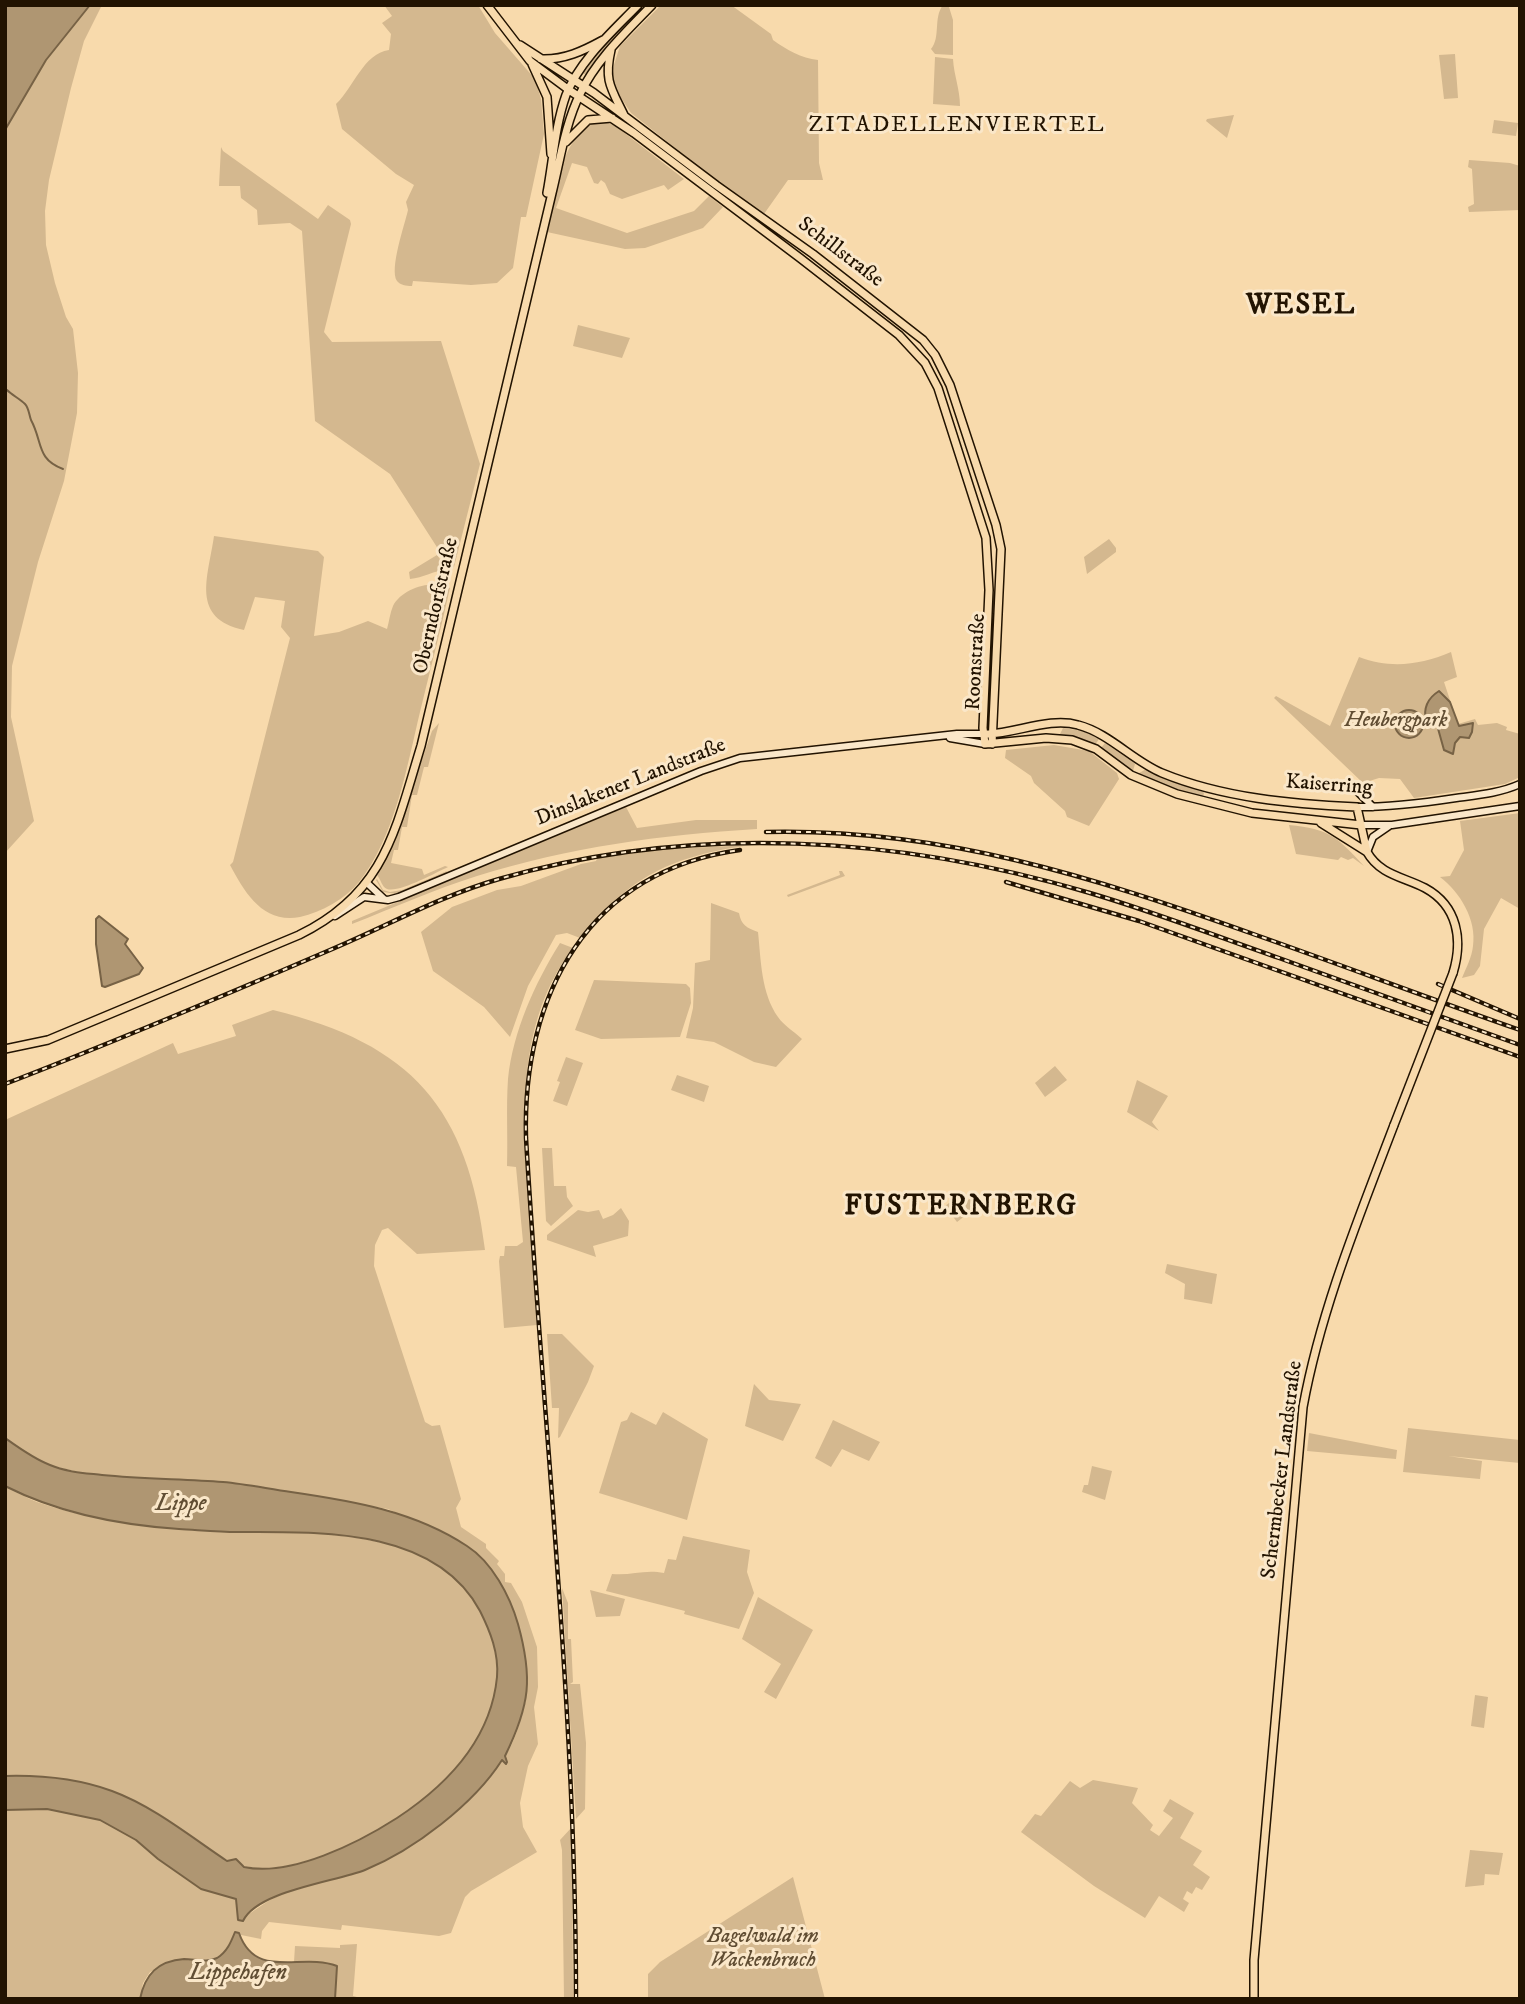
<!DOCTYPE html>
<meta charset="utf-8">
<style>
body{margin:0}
#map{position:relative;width:1525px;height:2004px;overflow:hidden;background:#f8daac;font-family:"IM FELL DW Pica",serif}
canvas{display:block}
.frame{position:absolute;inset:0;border:7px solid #221301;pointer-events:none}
</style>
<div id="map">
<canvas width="1525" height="2004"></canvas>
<div class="frame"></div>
</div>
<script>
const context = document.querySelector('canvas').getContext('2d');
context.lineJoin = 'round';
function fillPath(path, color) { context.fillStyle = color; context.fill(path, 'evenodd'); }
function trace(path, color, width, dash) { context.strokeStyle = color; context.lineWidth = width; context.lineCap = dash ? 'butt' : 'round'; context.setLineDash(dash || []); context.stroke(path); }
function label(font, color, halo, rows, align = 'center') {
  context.font = font + ' "IM FELL DW Pica",serif'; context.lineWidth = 6; context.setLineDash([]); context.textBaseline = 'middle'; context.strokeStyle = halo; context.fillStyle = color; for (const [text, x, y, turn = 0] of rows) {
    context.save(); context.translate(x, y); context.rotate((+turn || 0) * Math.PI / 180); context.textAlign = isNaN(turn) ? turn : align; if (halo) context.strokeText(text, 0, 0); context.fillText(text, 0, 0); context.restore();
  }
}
fillPath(new Path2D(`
 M90,5L101,7L84,41L71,88L49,180L45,211L46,245L55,283L66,317L73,329L78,373L77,413L64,481L38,562L12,666L11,717L34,821L5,853V130L46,60Z
 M384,5H478L495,33L535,79L541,99L544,134L526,217H521L513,268L497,283L471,285L413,281L412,286C406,286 400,285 397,281C389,269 405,224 408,210L406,202L414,185L396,174L342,129L336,104C354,87 363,54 389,50L391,34L382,23L392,16Z
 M642,5H648L587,76L583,73L611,38Z
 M661,5H731L771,34L773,40C787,50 801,58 818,60L819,163L823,180H788L764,214L713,178L631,113L615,89L612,71L620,46Z
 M943,5L949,7L953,20V55L935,54L931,49C941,37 933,18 943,5Z
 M1455,54L1458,98L1444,99L1439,55Z
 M935,57L953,59C954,76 960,89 960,106L933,104Z
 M1234,115L1227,138L1206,121L1207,119Z
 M1494,120L1518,123L1516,136L1492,133Z
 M595,122H606L617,127L684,179L668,190L664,185L622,199L610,194L605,183L601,180L598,184L594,183L587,167L572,163L556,208L627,233L694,211L709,196L723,207L703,228L645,248L625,249L547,232C555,196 559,139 595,122Z
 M221,147L223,151L318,219L328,205L350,220L351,224L324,332L332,342L441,341L480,464L454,567L451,569L390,474L315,421L302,231L290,223L258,225L257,210L241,198L240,186H219Z
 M1469,160L1510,163L1520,166V210L1469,212L1468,207L1474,204L1472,169L1468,167Z
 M578,325L630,338L622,358L573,346Z
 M214,536L318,551L324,557L314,636L339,632L368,621L387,629C389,622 390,613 393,606C402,588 433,579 450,588C441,629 430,670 420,712C407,766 395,837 359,882C345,899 322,912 300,917C263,924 245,893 230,865L233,862L290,638L281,627L285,601L255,597L244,630C190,618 208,578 214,536Z
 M1109,539L1116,548V552L1087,574L1084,557Z
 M437,555L448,570C434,570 423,578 410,579L409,572Z
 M1451,652L1457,677L1444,682L1458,724L1475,719L1478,725L1497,723L1507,727L1506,730L1520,734V777L1505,784L1414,798L1400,779L1379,778L1363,783L1274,698L1276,696L1330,726L1359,657C1391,669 1420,665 1451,652Z
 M439,723L428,767H424L417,795H412L407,827H402L398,850H394L391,863L422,869L424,875L445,866L448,867C435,873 399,893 387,889C382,887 381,880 377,875L397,830L432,731Z
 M1063,728L1083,731L1099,739L1095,745L1064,736L1060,734Z
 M1105,743L1133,762L1135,764L1133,771L1101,748Z
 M1054,745L1089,751L1117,773L1119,779L1089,826L1067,817L1065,811L1034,783L1031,776L1005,758L1006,750Z
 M1146,769L1203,789L1204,794L1201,798L1174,791L1136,775Z
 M626,807L637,828L696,820H757V829C660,835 570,847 477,876C435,889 393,908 352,924V921Z
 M1520,813V909L1501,898L1484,929L1480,966L1474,975L1462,978C1466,968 1472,957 1473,946C1477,920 1460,892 1440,877L1450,876L1464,850L1460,821Z
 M1289,825C1330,829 1337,837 1364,866L1353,858L1348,860L1341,857L1338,860L1296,854Z
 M751,845C672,856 630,876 580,938L567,933L556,935L528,986L510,1037L484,1007L433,971L421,932L452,907L497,890L521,886L581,864L596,861L597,858L668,849Z
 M447,871L445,875L397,894L383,892L376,880L377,879L383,890L390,892L402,890Z
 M839,871H842L845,876L788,897L787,895L840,875Z
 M711,903L739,913C741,925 747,928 758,932C761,960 761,993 778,1017C784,1026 794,1031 802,1039L776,1067L754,1062L714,1042L686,1038L693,1008L695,963L710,960Z
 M560,943L573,948C518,1021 523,1106 528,1193C531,1237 534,1281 537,1325L504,1328L499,1261L500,1256H504L505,1246H517L523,1242L516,1167L507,1166C508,1137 506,1108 508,1079C513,1031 535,983 560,943Z
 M594,980L686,984L690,988L691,1003L680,1037L601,1039L575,1030Z
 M273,1010C412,1044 468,1108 485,1250L417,1254L388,1228L382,1230L375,1245L374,1266L425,1422L432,1426L440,1425L461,1499L456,1508L461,1527L486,1544V1548L499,1561L497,1564L505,1574V1582L511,1583L522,1602L537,1647L538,1687L534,1707L538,1744L528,1766L520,1803L523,1827L537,1852L471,1891L465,1897L451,1933L439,1936L342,1925L341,1930L269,1922L262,1931L261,1939L241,1935L235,1932L226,1950L217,1957L210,1960L181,1959L150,1972L143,1983L140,1999H5V1810L47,1809L100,1820L136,1840L158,1859L201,1889L236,1899L237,1911L244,1917C256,1910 266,1901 280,1895C315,1879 356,1874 391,1857C432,1837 481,1794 506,1755C516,1739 521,1719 526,1700L468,1546L388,1509L224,1482L139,1479L84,1473L51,1466L22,1450L5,1438V1120L173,1043L178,1054L236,1036L232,1025Z
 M566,1057L583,1063L567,1106L553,1101L560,1082L557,1081Z
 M1055,1066L1067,1080L1045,1097L1035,1083Z
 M677,1075L709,1086L704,1102L671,1090Z
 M1137,1080L1168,1096L1152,1122L1159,1131L1127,1112Z
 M542,1148H552L554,1186H566L567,1197L573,1206L551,1226L546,1221Z
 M960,1195L967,1201L972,1197L979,1205L957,1222L945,1206Z
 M621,1208L629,1221L628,1236L593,1246L596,1257L547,1240V1235L578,1210L588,1212L599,1210L603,1219L613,1215Z
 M1167,1264L1217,1274L1212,1304L1184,1299L1185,1284L1165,1273Z
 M547,1334H562L594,1366L588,1382L560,1437L558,1438L559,1408H552Z
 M754,1384L769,1400L801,1404L783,1441L745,1426Z
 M631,1412L656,1425L663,1412L708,1439L687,1520L599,1493L621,1422L627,1420Z
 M833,1420L880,1442L869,1461L842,1449L831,1467L815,1458Z
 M1408,1428L1520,1440V1463L1448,1456L1482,1461L1480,1479L1403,1472Z
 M1309,1433L1397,1450L1396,1459L1307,1451Z
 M1092,1466L1112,1471L1105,1500L1082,1492L1084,1485H1088Z
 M5,1486C16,1491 26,1498 37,1502C80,1517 131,1525 177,1529C258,1535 415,1518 470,1592C474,1599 477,1606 481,1613C490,1631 497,1649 497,1670C498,1716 465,1769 429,1796C383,1830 325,1864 268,1868C220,1871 182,1828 143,1806C101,1784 52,1775 5,1776Z
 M683,1536L750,1550L747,1572L754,1593L739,1629L684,1614L685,1611L606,1591L612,1574C631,1576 644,1569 664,1573L668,1559L676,1560Z
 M562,1588L568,1603V1639H571L573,1682L570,1684H580L586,1743L585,1809L576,1819Z
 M590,1590L625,1599L620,1616L596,1617Z
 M758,1597L813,1630L776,1699L764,1692L781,1664L742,1639Z
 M1475,1695L1488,1697L1484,1728L1471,1726Z
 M1093,1780L1138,1788L1132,1803L1153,1825L1150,1830L1159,1836L1173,1818L1163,1811L1170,1799L1194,1813L1180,1838L1202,1851L1193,1865L1210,1877L1202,1890L1196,1887L1192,1894L1187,1891L1183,1899L1189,1903L1184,1912L1159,1896L1145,1918L1094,1886L1021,1832L1035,1814L1041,1816L1070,1781L1080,1788Z
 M572,1827L573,1999H564L562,1850L560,1840Z
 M1470,1850L1503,1853L1499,1875L1485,1874L1484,1885L1465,1887Z
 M793,1877L825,1999H648V1974L660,1962Z
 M357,1944L353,1996L365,1999H335L337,1967L333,1964L294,1962L295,1946L340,1948V1945Z`), '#d4b88f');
const water = new Path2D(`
 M5,5H90L46,60L5,130Z
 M1439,691L1450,702L1459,726L1473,723L1472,732L1469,738L1460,737L1455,743L1453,754L1444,750L1437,725L1433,721H1426C1423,708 1428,698 1439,691Z
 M1395 724a14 14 0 1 1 28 0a14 14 0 1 1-28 0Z
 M99,916L128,939L125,944L143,968L139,974L105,987L102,986L96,944V919Z
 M5,1438C19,1448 34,1459 50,1465C66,1472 85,1473 102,1475C143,1479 183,1479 223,1482C246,1484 269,1489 291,1492C353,1501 414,1511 467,1546C492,1562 510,1596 518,1624C533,1678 530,1705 505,1756L507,1762L506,1764L502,1760C474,1804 414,1850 365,1870C334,1882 257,1891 243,1921L238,1920L236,1899L201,1889L158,1859L136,1840L100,1820L47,1809L5,1810V1776C40,1775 79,1779 112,1791C153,1806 191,1837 227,1861L236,1859L244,1867C291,1877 358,1843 397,1818C447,1785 491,1739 497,1677C499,1653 490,1631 480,1611C435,1527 318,1532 237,1532C218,1532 198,1530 179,1529C120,1525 58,1513 5,1486Z
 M235,1932L239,1933C256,1981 301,1952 337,1966L335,1999H140C145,1974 158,1961 184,1959C195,1959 207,1963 217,1958C227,1952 231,1942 235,1932Z`);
fillPath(water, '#af9672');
trace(water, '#776245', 2);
trace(new Path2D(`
 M7,390C12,395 20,399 25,404C29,408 29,415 31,420C43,442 36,459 63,469`), '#776245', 2);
const secondary = new Path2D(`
 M950,738L985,744
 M1351,785L1373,807
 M1357,807C1391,807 1423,803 1456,798C1478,795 1500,793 1520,784
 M1361,825H1392L1520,806
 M1367,852L1373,837L1389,826
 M367,883L384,899
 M335,916L364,897L388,900L399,897L701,771L740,758L957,734H984`);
const primary = new Path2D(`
 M487,5L530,61L569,90L634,133L800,258L899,335L925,363L938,388L986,538L989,590L983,728L985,744L1046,738L1072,740L1096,749L1131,775L1177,794L1252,813L1361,825
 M520,45L594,93L716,185L813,254L923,340L935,355L950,385L996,525L1001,549L992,744
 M611,50C604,81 611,88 624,115
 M541,59C564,60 583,51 603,40
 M532,64L547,97L551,154
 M566,142L588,120L612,118
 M547,193C553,161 555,126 566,95C580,60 612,32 638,5
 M988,734C1017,733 1050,717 1078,725C1109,733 1133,761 1162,773C1223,798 1292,804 1357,807L1367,852C1380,875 1404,877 1425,888C1458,906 1463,940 1453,973
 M1321,823L1367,852
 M5,1049L48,1040L299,935C385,893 395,831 421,746L552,193C560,161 565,124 580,94C596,60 626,32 652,5
 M1254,1999V1960L1303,1407C1321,1309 1359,1217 1394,1125`);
trace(secondary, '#221301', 9);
trace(primary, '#221301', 10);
trace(secondary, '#fae7c9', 6);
trace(primary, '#f8daac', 7);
const rail = new Path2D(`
 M766,832C942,828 1093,877 1256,935C1344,966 1431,999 1520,1030
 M1006,882L1139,921L1520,1057
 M1438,984L1520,1019
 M5,1084C114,1042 223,996 330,950C387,926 440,896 499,879C693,823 898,836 1090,893C1154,912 1216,936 1279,958C1359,987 1439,1016 1520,1045
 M576,1999C576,1711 543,1425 526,1138C522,995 588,871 740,850`);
trace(rail, '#221301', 4.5);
trace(rail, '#fae7c9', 2, [5]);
const primaryBridge = new Path2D(`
 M1394,1125L1453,973`);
trace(primaryBridge, '#221301', 10, []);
trace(primaryBridge, '#f8daac', 7);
label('21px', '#221301', '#fae7c9', [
 ["Schillstraße",840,253,37],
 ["Oberndorfstraße",437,606,-77],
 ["Roonstraße",977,662,-87],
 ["Dinslakener Landstraße",631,783,-22],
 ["Kaiserring",1329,786,4],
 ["Schermbecker Landstraße",1283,1470,-83]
]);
label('italic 21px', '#604d33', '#fae7c9', [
 ["Heubergpark",1396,722],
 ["Bagelwald im",763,1938],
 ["Wackenbruch",763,1962]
]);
context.letterSpacing = '2px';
label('23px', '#221301', '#fae7c9', [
 ["ZITADELLENVIERTEL",957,126]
]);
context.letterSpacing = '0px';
label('italic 23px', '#614e34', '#fae7c9', [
 ["Lippe",181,1505],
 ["Lippehafen",238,1974]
]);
context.letterSpacing = '2px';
label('bold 28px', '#221301', '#fae7c9', [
 ["WESEL",1301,307],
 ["FUSTERNBERG",961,1208]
]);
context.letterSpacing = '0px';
</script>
